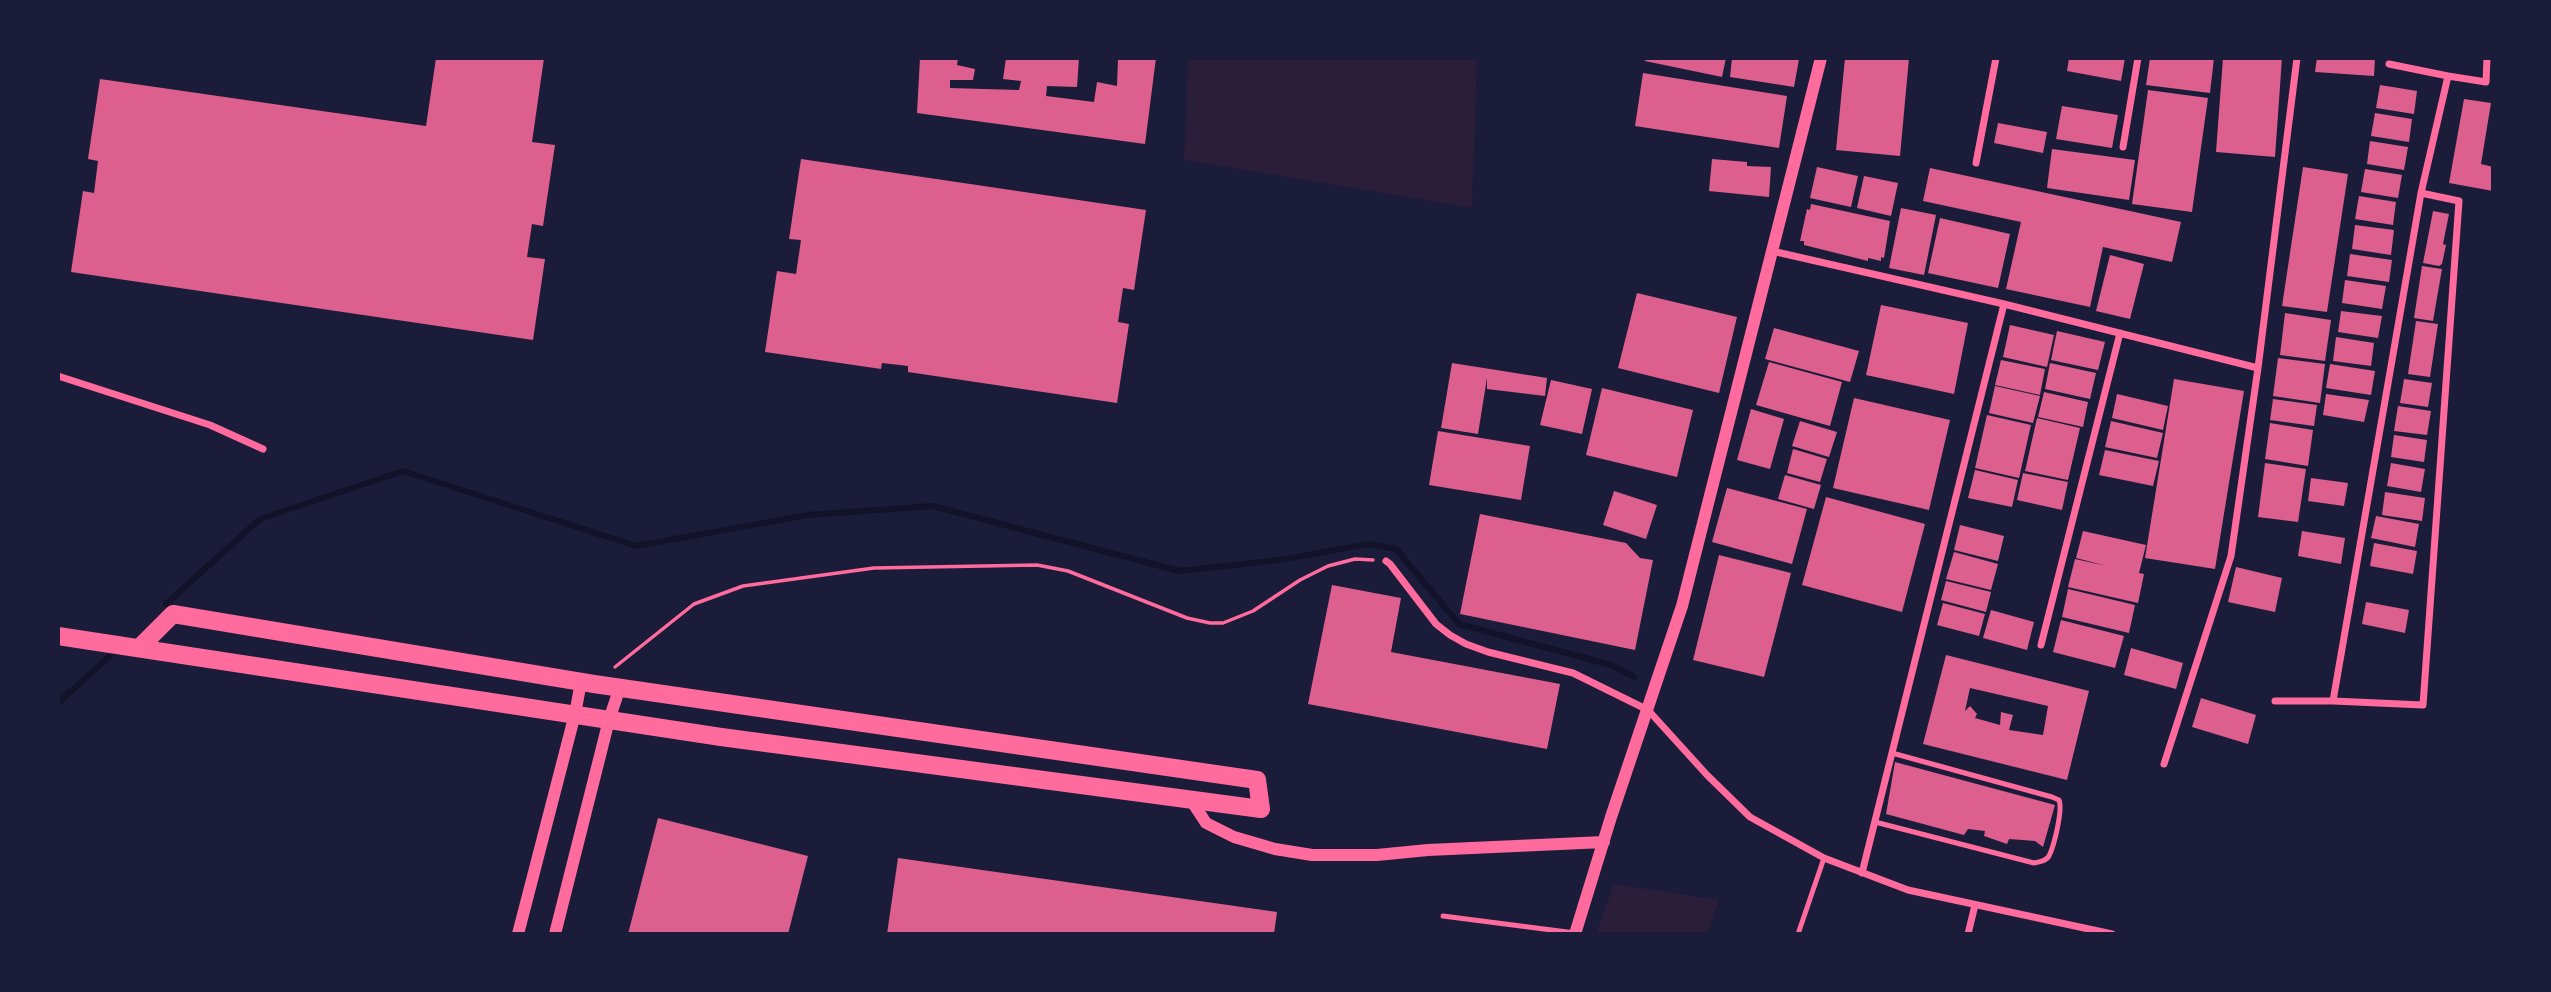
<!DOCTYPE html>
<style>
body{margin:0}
#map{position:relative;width:2551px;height:992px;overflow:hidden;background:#1b1b3a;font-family:"Space Grotesk",sans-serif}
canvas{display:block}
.frame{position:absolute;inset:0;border:60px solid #1b1b3a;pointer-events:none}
</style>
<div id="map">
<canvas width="2551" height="992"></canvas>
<div class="frame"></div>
</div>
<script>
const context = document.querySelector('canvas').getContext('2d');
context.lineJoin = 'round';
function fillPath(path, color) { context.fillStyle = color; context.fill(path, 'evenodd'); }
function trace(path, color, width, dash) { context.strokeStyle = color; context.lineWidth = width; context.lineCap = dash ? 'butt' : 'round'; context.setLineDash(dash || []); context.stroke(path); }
fillPath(new Path2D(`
 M1188,58H1477L1472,208L1184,160Z
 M1614,884L1719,900L1707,934H1596Z`), '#2a1e3b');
trace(new Path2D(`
 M166,604L260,519L403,471L636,546L808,515L933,506L1179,571L1279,560L1369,544L1396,549L1459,624L1611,665L1634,677
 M59,702L110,656`), '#12122b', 6);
fillPath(new Path2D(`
 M436,58H544L532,142L555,145L543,226L532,224L527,257L545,259L533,340L71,272L83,191L94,193L98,161L88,159L100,79L426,126Z
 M920,58H958L957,65L975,69L973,80H950V88L1019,90L1021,81L1003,79L1006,58H1079L1077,87L1047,86L1046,96L1094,102L1097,82L1117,86L1118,58H1156L1145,144L917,113Z
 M1646,58H1726L1722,77L1645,61Z
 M1732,58L1799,59L1794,87L1730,77Z
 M1845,58H1909L1900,156L1836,150Z
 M2069,58H2125L2121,81L2067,71Z
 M2150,58H2214L2210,93L2146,85Z
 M2223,58H2282L2275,157L2216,152Z
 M2317,58H2375L2374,76L2315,72Z
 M1643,73L1787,96L1779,148L1635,126Z
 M2380,85L2417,91L2414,114L2376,108Z
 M2148,90L2208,98L2192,212L2132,204Z
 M2464,99L2491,103L2481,164L2493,167V191L2449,183Z
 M2062,106L2118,115L2112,148L2056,139Z
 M2375,113L2412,119L2409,142L2371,136Z
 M1998,123L2047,132L2043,153L1994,143Z
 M2370,141L2408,147L2404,170L2367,164Z
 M2052,149L2135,160L2129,200L2047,188Z
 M801,159L1146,210L1134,290L1123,288L1118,322L1129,324L1117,403L908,372V366L882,363L881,369L765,352L777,271L796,274L801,240L789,239Z
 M1712,159L1747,162V166L1771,167L1769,197L1709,191Z
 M1817,167L1858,176L1851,207L1810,198Z
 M2303,167L2348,174L2327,312L2282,306Z
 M1930,168L2181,222L2172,262L2103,247L2090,307L2006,289L2021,222L1923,201Z
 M2365,169L2402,175L2398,198L2361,192Z
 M1864,176L1898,183L1891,216L1857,208Z
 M2359,196L2396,202L2393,225L2355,219Z
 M1811,204L1890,221L1884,258L1881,257V261L1868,258V261L1804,245V241H1800L1807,209L1810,210Z
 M1901,208L1936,215L1924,275L1889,268Z
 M2433,211L2449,214L2443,244L2446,245L2442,264L2439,266L2423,263Z
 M1940,218L2010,234L1998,288L1928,273Z
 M2355,225L2394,230L2391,255L2352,249Z
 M2350,254L2392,260L2389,282L2347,276Z
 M2110,255L2144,264L2130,319L2096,311Z
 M2422,266L2442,269L2433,321L2414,318Z
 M2345,280L2386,286L2382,309L2342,303Z
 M1637,293L1737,317L1719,393L1618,368Z
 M1881,305L1968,323L1954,394L1866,375Z
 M2341,311L2382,316L2378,338L2338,332Z
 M2285,313L2331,320L2325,361L2280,355Z
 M2416,321L2438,324L2430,377L2408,374Z
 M2010,325L2054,335L2047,367L2003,357Z
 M1774,328L1859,351L1850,382L1765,359Z
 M2057,331L2105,342L2098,370L2051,360Z
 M2336,337L2374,343L2371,366L2333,361Z
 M2278,358L2325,364L2320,403L2273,396Z
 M2001,360L2045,369L2040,395L1995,385Z
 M1769,362L1842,382L1830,426L1756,405Z
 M1452,363L1547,378L1545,396L1487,389V378L1478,434L1441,428Z
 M2050,363L2096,373L2090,399L2045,389Z
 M2330,364L2375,371L2371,395L2326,388Z
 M2174,379L2244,391L2215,569L2145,558Z
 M2404,379L2432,383L2428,407L2400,403Z
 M1551,380L1592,389L1582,434L1540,425Z
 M1995,386L2040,396L2033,423L1989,413Z
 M1602,388L1693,410L1677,477L1586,455Z
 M2044,392L2088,402L2083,427L2038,417Z
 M2117,394L2168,406L2163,430L2112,418Z
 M2326,394L2369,400L2364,422L2323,415Z
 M1854,398L1950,420L1929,510L1833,488Z
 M2273,399L2317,405L2314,426L2270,420Z
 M2398,406L2431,411L2427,435L2394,431Z
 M1751,409L1784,419L1770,469L1737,460Z
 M1987,415L2031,425L2019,478L1975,468Z
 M2037,418L2080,428L2068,480L2025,471Z
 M1800,421L1837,432L1829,457L1792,446Z
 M2111,421L2163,433L2157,458L2105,447Z
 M2270,423L2313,430L2308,466L2265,459Z
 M1438,431L1530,446L1521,500L1429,485Z
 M2394,435L2427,440L2424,462L2391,457Z
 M1793,449L1827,459L1820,482L1787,473Z
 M2105,450L2159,461L2153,486L2099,475Z
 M2265,463L2306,469L2298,522L2258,517Z
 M2391,463L2425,469L2421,492L2387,486Z
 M1975,470L2018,480L2012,507L1968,498Z
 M2023,473L2068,482L2062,510L2017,500Z
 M1785,475L1821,485L1814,509L1778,499Z
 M2311,478L2348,483L2344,506L2308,501Z
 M1727,488L1807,509L1792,564L1712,542Z
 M1614,491L1657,505L1646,539L1603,525Z
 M2385,492L2425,498L2422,521L2382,515Z
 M1826,497L1925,524L1902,612L1802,585Z
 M1480,514L1626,543L1640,558L1653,560L1635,650L1460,614Z
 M2376,516L2419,524L2415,547L2371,538Z
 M1960,525L2004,536L1998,561L1954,550Z
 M2083,531L2146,545L2139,573L2144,574L2138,603L2068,587L2075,559L2107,566L2076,558Z
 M2302,531L2345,538L2341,564L2298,556Z
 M2374,543L2417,551L2413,574L2370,566Z
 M1954,552L1998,564L1991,590L1946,579Z
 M1719,555L1791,573L1764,677L1693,660Z
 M2236,567L2282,578L2275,612L2228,602Z
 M1946,581L1991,592L1986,612L1941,600Z
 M1332,585L1401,598L1391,652L1560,684L1547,749L1308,704Z
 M2068,589L2135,605L2129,633L2062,617Z
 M2366,602L2409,610L2405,633L2362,624Z
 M1943,603L1985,614L1979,636L1937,625Z
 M1991,610L2034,622L2027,650L1983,638Z
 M2061,620L2124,636L2115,668L2053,652Z
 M2131,648L2183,663L2176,689L2124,675Z
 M1946,655L2089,691L2067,780L1923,744ZM1970,688L2048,706L2043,735L2009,730L2013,715L2001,712L2000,725L1975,718L1977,714L1970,706L1965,711Z
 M2201,698L2256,715L2248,744L2192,727Z
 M1895,762L2055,805L2043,847L2035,841L2009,839L2007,844L1984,836L1985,831L1968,829L1964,835L1886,814Z
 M658,818L808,856L788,934H628Z
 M898,858L1277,912L1274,934H887Z`), '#dd5f8e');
trace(new Path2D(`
 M615,667L694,604L743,586L874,568L1037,565L1068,571L1187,618L1210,623H1223L1253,611L1300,580L1328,566L1355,559L1373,560`), '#ff6b9d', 3.5);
trace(new Path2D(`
 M1875,822L2034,863C2040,862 2046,861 2049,856C2054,846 2063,810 2059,800L2052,797L1892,753
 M1443,916L1575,933
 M1798,934L1824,858`), '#ff6b9d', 5);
trace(new Path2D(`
 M2389,64L2448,76
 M2123,147L2138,58
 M1976,163L1996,58
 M2421,193L2333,701L2423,705L2459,201L2421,193L2448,76L2486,82L2487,58
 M1772,251L2004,304L2258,368L2297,58
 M58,376L210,425L263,449
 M1386,561L1390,564L1436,624L1450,635L1466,644L1488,652L1573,673L1648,710L1707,775L1750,817L1824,858L1908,890L2112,934
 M2041,645L2120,333
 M2275,701H2333
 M2164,764L2231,556L2258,368
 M1862,873L2004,304
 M1968,934L1975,905`), '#ff6b9d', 7);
trace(new Path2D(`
 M1191,800L1206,823L1234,837L1275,849L1312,855H1377L1428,850L1604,842
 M518,934L575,714L581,682
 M555,934L609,720L620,687
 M1575,934L1611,817L1682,606L1821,58`), '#ff6b9d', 12);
trace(new Path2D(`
 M58,636L721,737L1261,809L1257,780L594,684L173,614L139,648`), '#ff6b9d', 18);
</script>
